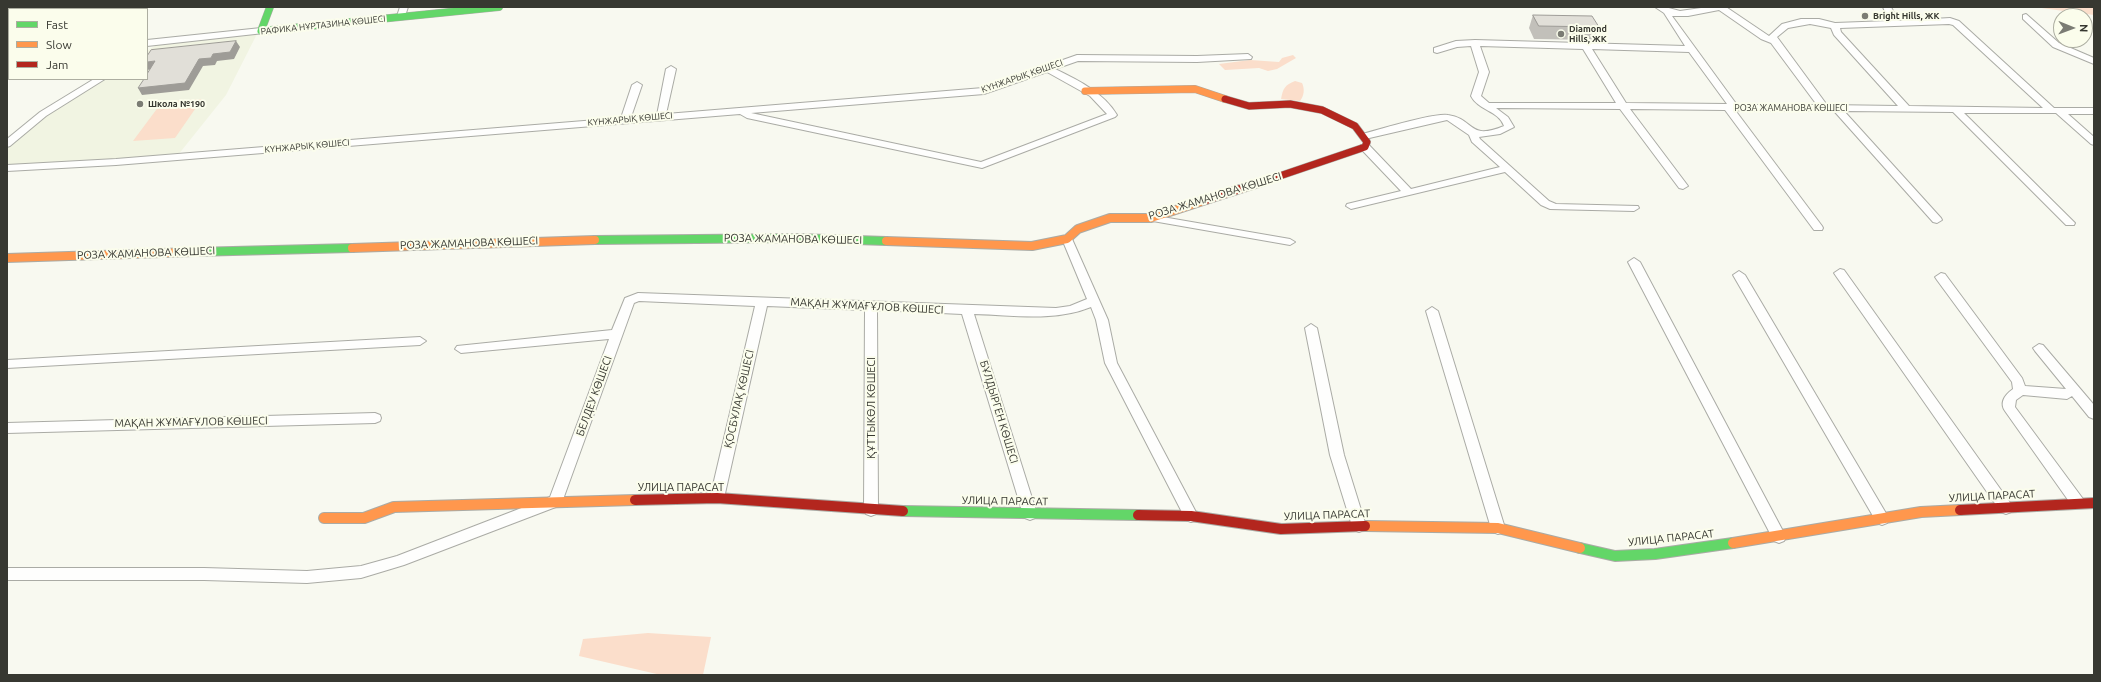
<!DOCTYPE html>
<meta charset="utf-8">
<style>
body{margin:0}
#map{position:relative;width:2101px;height:682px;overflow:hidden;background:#f8f9f0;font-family:Ubuntu,sans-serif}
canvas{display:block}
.frame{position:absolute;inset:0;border:8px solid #373831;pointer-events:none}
.legend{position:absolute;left:8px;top:8px;width:140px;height:72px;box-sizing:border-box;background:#fbfdec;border:1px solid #adaea1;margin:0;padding:5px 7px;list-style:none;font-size:12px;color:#373831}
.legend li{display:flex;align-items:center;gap:8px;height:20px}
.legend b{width:20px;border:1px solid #adaea1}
.north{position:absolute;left:2053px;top:8px;width:40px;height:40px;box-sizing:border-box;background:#fbfdec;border:1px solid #adaea1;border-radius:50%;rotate:91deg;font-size:11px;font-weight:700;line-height:16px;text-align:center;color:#373831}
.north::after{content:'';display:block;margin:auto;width:14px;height:18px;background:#7b7c74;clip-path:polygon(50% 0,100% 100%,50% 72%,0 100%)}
</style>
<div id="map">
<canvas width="2101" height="682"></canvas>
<div class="frame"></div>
<ul class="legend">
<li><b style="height:5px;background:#63d668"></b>Fast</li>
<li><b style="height:5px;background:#ff974d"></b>Slow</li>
<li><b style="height:5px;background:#b3261e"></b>Jam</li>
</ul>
<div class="north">N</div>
</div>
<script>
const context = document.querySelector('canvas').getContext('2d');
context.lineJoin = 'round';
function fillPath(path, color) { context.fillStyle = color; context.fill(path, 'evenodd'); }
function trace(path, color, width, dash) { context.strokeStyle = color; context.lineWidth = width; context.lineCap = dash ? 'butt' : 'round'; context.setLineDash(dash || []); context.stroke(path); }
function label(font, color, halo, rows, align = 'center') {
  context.font = font + ' Ubuntu,sans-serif'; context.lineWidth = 4; context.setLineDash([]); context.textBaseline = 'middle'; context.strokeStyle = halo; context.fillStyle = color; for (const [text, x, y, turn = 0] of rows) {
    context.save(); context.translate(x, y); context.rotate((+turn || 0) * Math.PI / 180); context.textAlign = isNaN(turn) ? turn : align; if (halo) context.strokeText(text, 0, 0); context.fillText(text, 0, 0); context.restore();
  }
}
fillPath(new Path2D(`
 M257,34L226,95L178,155L7,166V147L47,113L102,79H147V51L159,43Z`), '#f1f4e2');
fillPath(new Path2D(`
 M2034,7H2094V15Z
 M1293,55L1296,58L1277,69L1268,71L1259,68L1225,70L1219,64L1250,60L1279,62L1282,58Z
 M1295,81L1302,83C1305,89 1304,96 1300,101L1281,99C1283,88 1285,85 1295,81Z
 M202,99L175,138L133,141L162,102Z
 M648,633L711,637L703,675H661L579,656L583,639Z`), '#fbdecb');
const street = new Path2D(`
 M400,7H408L405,16L401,19L397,16Z
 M1655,7H1665L1680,11L1708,7H1726L1769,36L1782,24L1801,19H1819L1835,23L1889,21L1883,7H1891L1898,21L1950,18L1959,21L2054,108H2094V114H2068L2094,137V145L2091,144L2056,113H1964L2075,223L2074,225H2066L1953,112L1844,111L1941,218L1942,220L1937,223L1933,222L1834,111L1735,110L1822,226L1823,228L1822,230H1814L1725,110L1630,109L1688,186L1683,189L1679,188L1620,109L1496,108L1508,117L1514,127L1500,134L1479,137L1480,139L1549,201L1556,204L1638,206L1639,208L1634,211L1550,209L1541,205L1505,172L1351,209L1346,206L1347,204L1401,191L1361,149V145H1369L1411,189L1500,167L1472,142L1469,135L1447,120L1365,139L1360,136L1362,134C1378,130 1435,112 1448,115C1475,119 1468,141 1504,126C1499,111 1478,110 1471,96L1479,72L1471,46L1457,47L1437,53L1434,52V48L1456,41L1475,40L1685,46L1664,13ZM1719,10L1761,39L1771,43L1817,105H1737L1672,16H1688ZM1810,24L1831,28L1834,35L1898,106L1827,105L1777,37L1788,28ZM1949,24L1953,25L2043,108L1909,106L1841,32L1840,28ZM1480,46L1583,49L1616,103H1489L1481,96L1489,72ZM1592,49L1689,52L1727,104L1626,103Z
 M2026,14L2059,43L2094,58V64L2053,47L2023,19V15Z
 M261,28L264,29V33L147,46V40Z
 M7,53H9V59H7Z
 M1248,54L1252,57L1251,59L1197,62L1078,61L1055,69C1078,80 1104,93 1117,115L1115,117L982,168L747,118L740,114L116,165L7,171V165L116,159L621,118L632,85L637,82L642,85L631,117L657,115L666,69L671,66L676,69L666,114L983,88L1077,55L1197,56ZM1047,72L1090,96L1107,114L981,162L751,113L984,94Z
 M94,79H105L46,116L10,146L7,147V139L40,112Z
 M1151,215L1290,239L1295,242L1290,245L1147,220L1146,218L1147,216Z
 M1067,236L1072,239L1108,320L1117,363L1198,516L1196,520L1191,522L1186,520L1105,363L1096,320L1091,307C1054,322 1013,315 974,314L1037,514L1035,518L1030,520L1025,518L1023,514L962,314L877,310L878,510L876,514L871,516L866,514L864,510L865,310L767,306L724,498L722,502L717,503L712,502L710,498L755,306L639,301L634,303L561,505L404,565L361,578L307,583L204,580H7V568H204L307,571L361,566L397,556L550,497L609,339L461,353L455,349L457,346L612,330L625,298L638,293L1056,308L1070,306L1087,299L1062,239Z
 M1634,258L1640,262L1784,533L1786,537L1784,541L1779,543L1774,541L1628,262Z
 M1840,269L1844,270L2011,504L2013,508L2011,512L2006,514L2001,512L1836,276L1834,273Z
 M1739,271L1745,275L1887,515L1889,519L1887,523L1882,525L1877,523L1733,275Z
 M1941,273L1945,274L2022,378L2025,386L2066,389L2035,351L2033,348L2039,344L2043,345L2094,405V419L2089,417L2072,396L2067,399L2023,395L2016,400L2015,407L2083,499L2085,503L2083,507L2078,508L2073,507L2005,411C1999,402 2006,394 2013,389L2012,382L1937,280L1935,277Z
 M1432,307L1438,311L1505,528L1503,532L1498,534L1493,532L1491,528L1426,311Z
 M1311,324L1317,328L1344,455L1366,526L1364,530L1359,532L1354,530L1352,526L1330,455L1305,328Z
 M420,337L426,341L420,345L7,368V360Z
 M375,413L380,415L381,418L380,421L375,423L7,433V423Z`);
const fastFar2 = new Path2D(`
 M270,7L261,31L499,7`);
const fastFar1 = new Path2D(`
 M595,240L797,238L886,241
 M193,252L352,248`);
const fast = new Path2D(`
 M903,511L1138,515
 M1580,548L1615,556L1655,554L1733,543`);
const slowFar2 = new Path2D(`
 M1085,91L1195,89L1225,99`);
const slowFar1 = new Path2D(`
 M886,241L1032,246L1067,239L1078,229L1110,218H1151L1206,200
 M352,248L595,240
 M7,258L193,252`);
const slow = new Path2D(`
 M324,518H364L394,507L635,500
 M1365,526L1498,528L1580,548
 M1733,543L1921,512L1960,510`);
const jamFar2 = new Path2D(`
 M1225,99L1249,106L1290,104L1322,110L1355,126L1367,142L1365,147L1262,182`);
const jamFar1 = new Path2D(`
 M1206,200L1265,181`);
const jam = new Path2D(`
 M635,500L717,498L903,511
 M1960,510L2094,503
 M1138,515L1191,516L1281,529L1365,526`);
trace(street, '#aaaba5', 2);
trace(fastFar2, '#aaaba5', 8);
trace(fastFar1, '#aaaba5', 10);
trace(fast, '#aaaba5', 12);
trace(slowFar2, '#aaaba5', 8);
trace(slowFar1, '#aaaba5', 10);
trace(slow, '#aaaba5', 12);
trace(jamFar2, '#aaaba5', 8);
trace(jamFar1, '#aaaba5', 10);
trace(jam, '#aaaba5', 12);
fillPath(street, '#fefefd');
trace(fastFar2, '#63d668', 7);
trace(fastFar1, '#63d668', 8);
trace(fast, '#63d668', 10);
trace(slowFar2, '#ff974d', 7);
trace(slowFar1, '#ff974d', 8);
trace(slow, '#ff974d', 10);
trace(jamFar2, '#b3261e', 7);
trace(jamFar1, '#b3261e', 8);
trace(jam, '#b3261e', 10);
fillPath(new Path2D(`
 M1533,15L1599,27L1594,40L1534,39L1529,28Z`), '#c2c0ba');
fillPath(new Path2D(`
 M236,41L240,47L234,59L217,61L215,65L203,66L189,90L142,95L138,88Z
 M155,61L159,68L147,70V62Z`), '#9e9c97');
const building = new Path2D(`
 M1533,15L1592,16L1599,27L1539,26Z
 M236,41L230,52L213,54L211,58L199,59L185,83L138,88L144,79H147V74L155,61L147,62V56L151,50Z`);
fillPath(building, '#e1dfd8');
trace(building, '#9e9c97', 1);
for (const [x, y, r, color] of [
 [1865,16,4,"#7b7c74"],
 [1561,34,4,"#7b7c74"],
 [140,104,4,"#7b7c74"]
]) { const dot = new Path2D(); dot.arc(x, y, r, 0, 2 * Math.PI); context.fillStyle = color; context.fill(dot); trace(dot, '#fbfdec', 1.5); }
label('bold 9px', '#373831', '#fbfdec', [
 ["Bright Hills, ЖК",1873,16],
 ["Diamond",1569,29],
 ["Hills, ЖК",1569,39],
 ["Школа №190",148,104]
], 'left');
label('9px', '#373831', '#fbfdec', [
 ["РАФИКА НҰРТАЗИНА КӨШЕСІ",323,25,-6],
 ["КҮНЖАРЫҚ КӨШЕСІ",1022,76,-19],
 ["РОЗА ЖАМАНОВА КӨШЕСІ",1791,108],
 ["КҮНЖАРЫҚ КӨШЕСІ",630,119,-5],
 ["КҮНЖАРЫҚ КӨШЕСІ",307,146,-5]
]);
label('11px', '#373831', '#fbfdec', [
 ["РОЗА ЖАМАНОВА КӨШЕСІ",1215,196,-17],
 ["РОЗА ЖАМАНОВА КӨШЕСІ",793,239,1],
 ["РОЗА ЖАМАНОВА КӨШЕСІ",469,243,-2],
 ["РОЗА ЖАМАНОВА КӨШЕСІ",146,253,-2],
 ["МАҚАН ЖҰМАҒҰЛОВ КӨШЕСІ",867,306,3],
 ["БЕЛДЕУ КӨШЕСІ",594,396,-70],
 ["ҚОСБҰЛАҚ КӨШЕСІ",739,399,-77],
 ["ҚҰТТЫКӨЛ КӨШЕСІ",871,408,-90],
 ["БҰЛДЫРГЕН КӨШЕСІ",999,412,73],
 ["МАҚАН ЖҰМАҒҰЛОВ КӨШЕСІ",191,422,-1],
 ["УЛИЦА ПАРАСАТ",681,487],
 ["УЛИЦА ПАРАСАТ",1992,496,-3],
 ["УЛИЦА ПАРАСАТ",1005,501,1],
 ["УЛИЦА ПАРАСАТ",1327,515,-2],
 ["УЛИЦА ПАРАСАТ",1671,538,-6]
]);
</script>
